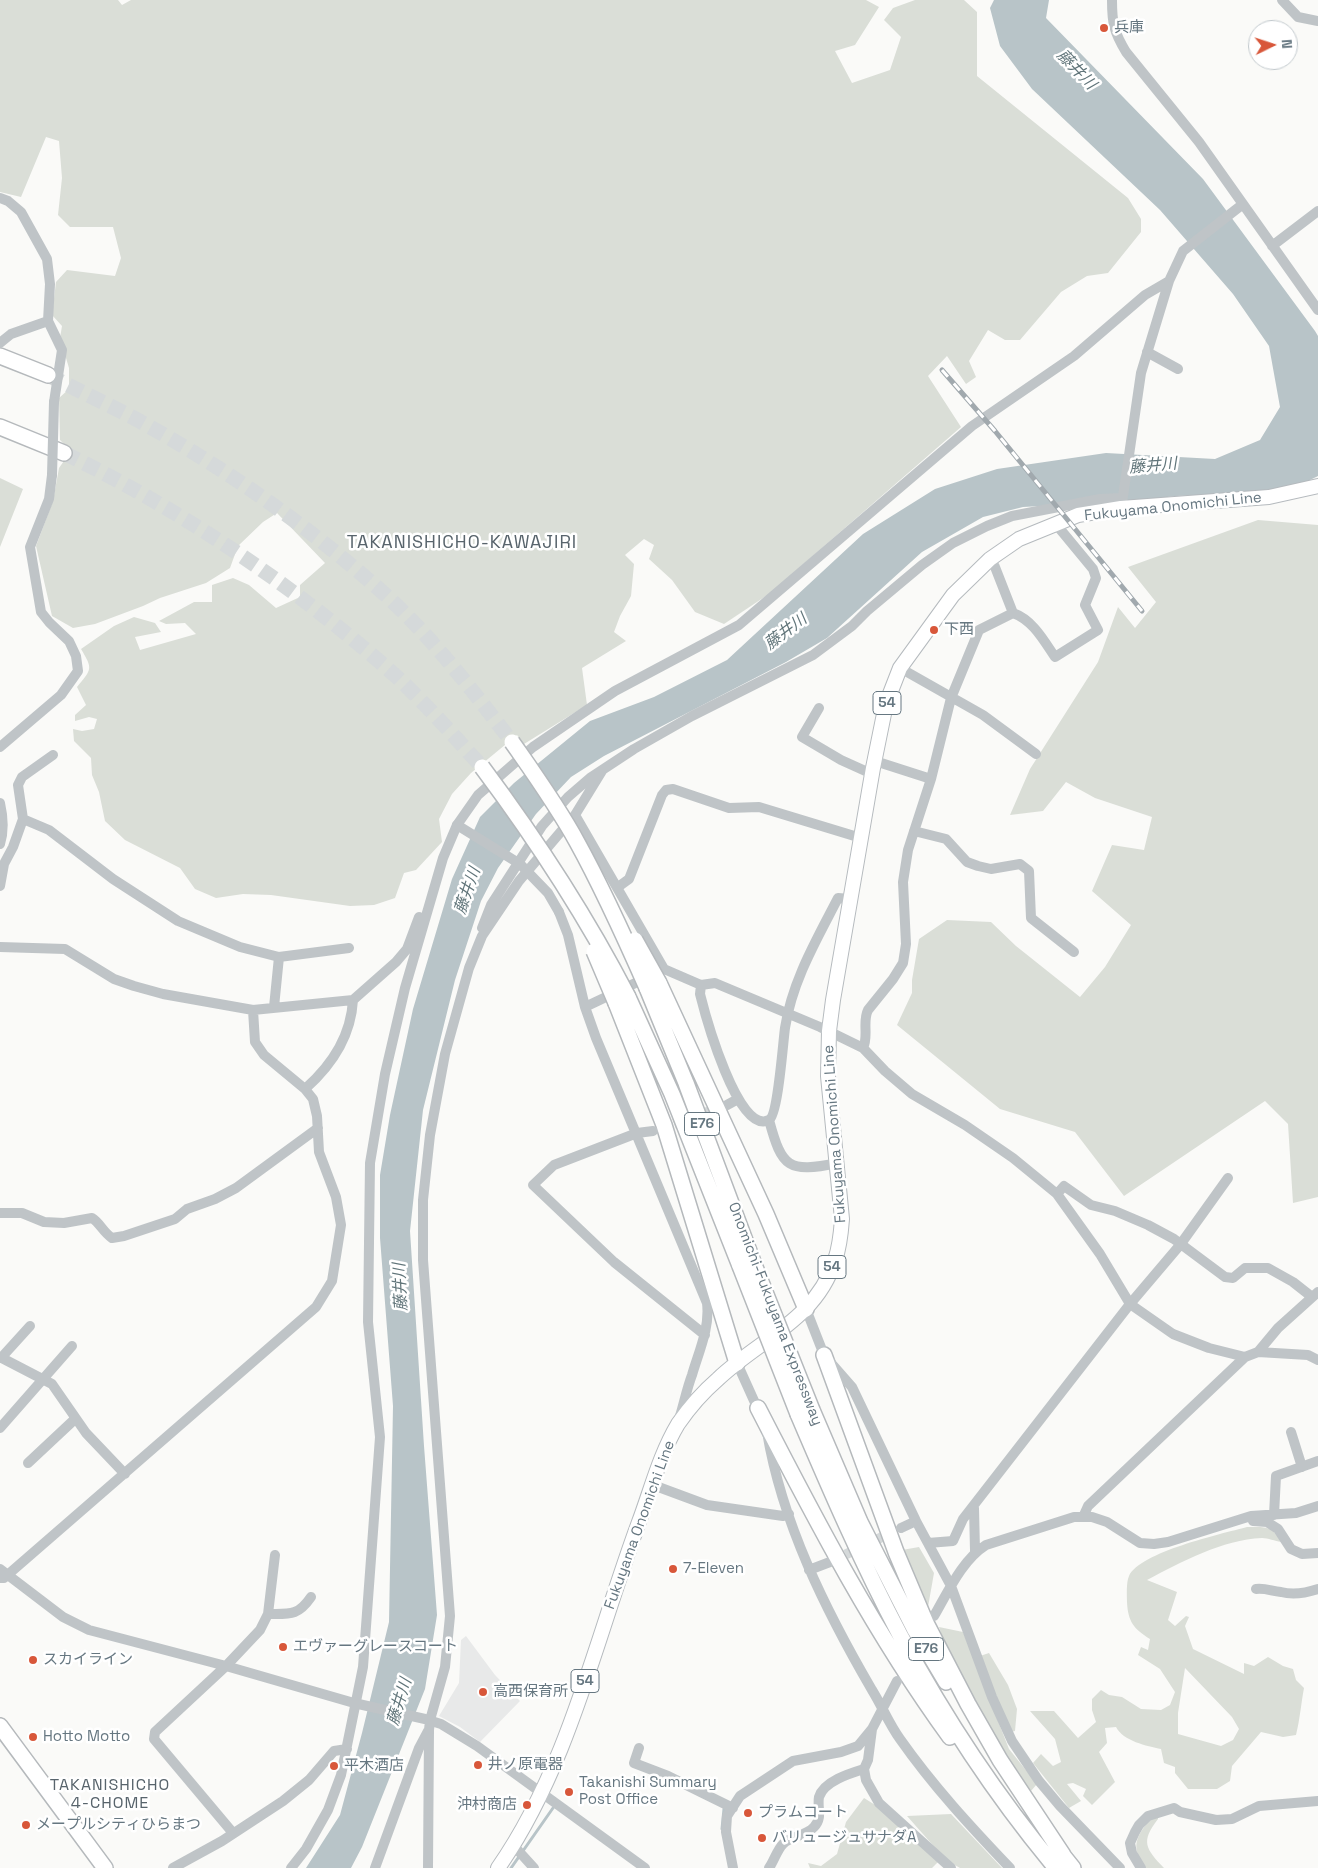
<!DOCTYPE html>
<meta charset="utf-8">
<style>
body{margin:0}
#map{position:relative;width:1318px;height:1868px;overflow:hidden;background:#fafaf8;font-family:"Space Grotesk",sans-serif}
canvas{display:block}
.north{position:absolute;left:1248px;top:20px;width:50px;height:50px;box-sizing:border-box;background:#fff;border:1px solid #c2c9cd;border-radius:50%;rotate:86deg;font-size:14px;font-weight:700;line-height:20px;text-align:center;color:#667781}
.north::after{content:'';display:block;margin:auto;width:18px;height:22px;background:#d8573a;clip-path:polygon(50% 0,100% 100%,50% 72%,0 100%)}
</style>
<div id="map">
<canvas width="1318" height="1868"></canvas>
<div class="north">N</div>
</div>
<script>
const context = document.querySelector('canvas').getContext('2d');
context.lineJoin = 'round';
function fillPath(path, color) { context.fillStyle = color; context.fill(path, 'evenodd'); }
function trace(path, color, width, dash) { context.strokeStyle = color; context.lineWidth = width; context.lineCap = dash ? 'butt' : 'round'; context.setLineDash(dash || []); context.stroke(path); }
function label(font, color, halo, rows, align = 'center') {
  context.font = font + ' "Space Grotesk","Noto Sans JP",sans-serif'; context.lineWidth = 5; context.setLineDash([]); context.textBaseline = 'middle'; context.strokeStyle = halo; context.fillStyle = color; for (const [text, x, y, turn = 0] of rows) {
    context.save(); context.translate(x, y); context.rotate((+turn || 0) * Math.PI / 180); context.textAlign = isNaN(turn) ? turn : align; if (halo) context.strokeText(text, 0, 0); context.fillText(text, 0, 0); context.restore();
  }
}
fillPath(new Path2D(`
 M466,1636L495,1675L520,1701L480,1742L460,1727L439,1716L459,1683L461,1640Z`), '#e8e9e9');
fillPath(new Path2D(`
 M0,0H118L122,5L131,0H866L879,7L855,45L835,51L852,83L890,70L901,37L884,20L893,8L915,0H964L977,12V76L1128,198L1141,219V232L1108,273L1087,276L1061,292L1020,340H1005L988,330L969,361L976,377L966,384L947,356L928,376L961,427L769,594L724,624L695,612L672,580L649,559L654,545L644,539L625,555L634,564L631,596L620,616L614,632L626,641L582,668L587,705L524,744L517,735L471,773L452,794L439,819L442,842L416,870L404,873L395,898L374,905L350,906L271,895L243,894L216,898L195,889L180,868L125,840L105,821L99,792L92,775L91,758L74,741L73,729L82,731L94,729L97,719L89,717L75,721V715L86,705L77,687C92,669 93,669 81,649L114,626L134,617L155,623L161,632L135,637L140,650L196,634L185,623L166,624L159,621L194,602H212V585L233,578L249,585L276,608L300,597V585L325,563L277,513L263,522L238,546L230,568L206,583L160,598L143,606L95,624L73,628L52,616L36,546L53,501L59,468L66,458L68,448L60,440L59,398L69,389V368L60,338L62,326L52,315L56,282L67,270L115,276L121,258L113,227H70L58,215L62,178L59,141L46,137L21,197L0,192Z
 M0,478L23,489L0,547Z
 M1258,520L1318,525V1197L1293,1203L1288,1124L1265,1101L1124,1196L1075,1132L1000,1109L897,1025L912,993V980L919,939L947,920L991,922L1016,946L1080,997L1105,967L1131,925L1092,891L1112,845L1144,850L1152,817L1095,798L1066,782L1043,811L1010,815L1030,769L1098,662L1118,607L1135,628L1156,602L1128,567Z
 M1247,1527C1265,1527 1272,1525 1281,1542C1275,1541 1268,1538 1262,1538C1222,1540 1183,1561 1147,1580L1177,1592L1168,1620L1175,1626L1186,1616L1189,1617L1185,1626L1193,1649L1244,1674V1663L1254,1666L1268,1657L1283,1666L1293,1669L1296,1680L1304,1688C1301,1704 1300,1719 1296,1735L1283,1737L1261,1732L1232,1766L1230,1781L1217,1789H1188L1175,1773V1767L1164,1763L1161,1749C1147,1746 1123,1741 1116,1727L1105,1728L1107,1743L1099,1752L1115,1782L1092,1805L1083,1796L1086,1789L1073,1783L1067,1784L1081,1801L1069,1808L1033,1763L1041,1754L1053,1766L1061,1762L1055,1739L1030,1711H1054L1078,1738L1096,1722L1092,1710V1699L1101,1690L1109,1695L1122,1697L1141,1709L1161,1710L1170,1705L1175,1692L1160,1669L1138,1655L1141,1647L1148,1650L1150,1639C1134,1629 1128,1622 1127,1602C1127,1595 1126,1583 1129,1576C1140,1552 1221,1534 1247,1527ZM1185,1668L1232,1717L1239,1729L1233,1740L1221,1746L1178,1734V1713Z
 M919,1547L934,1573L928,1607L902,1550Z
 M939,1627L963,1632L1009,1749L1037,1784L1031,1791L1008,1760L948,1655Z
 M989,1653L1008,1685L1017,1709L1015,1731L1011,1732L980,1656Z
 M864,1798L880,1808L939,1861L932,1868H810L808,1863L821,1866L837,1854L846,1822Z
 M951,1814L1002,1868H960L946,1860L907,1816Z
 M1158,1817V1819C1140,1842 1146,1849 1164,1868H1145C1131,1846 1135,1839 1150,1819Z`), '#daded7');
fillPath(new Path2D(`
 M994,0H1049L1046,18L1203,179L1315,331L1318,336V476L1304,483L1259,493L1176,496L1132,501L1023,507L983,517L922,552L827,638L786,662L604,756L571,777L536,814L498,868L481,901L455,980L423,1110L410,1231L424,1446L437,1615L425,1689L362,1847L351,1868H306L340,1815L362,1733L389,1622L393,1406L380,1238V1175L390,1115L413,1009L452,879L480,817L514,783L590,721L654,697L727,660L863,534L935,489L997,469L1106,453L1215,459L1260,440L1280,407L1269,346L1233,294L1160,210L1032,89L1000,46L990,8Z`), '#b8c4c8');
trace(new Path2D(`
 M722,1829L724,1809
 M511,1868L553,1808`), '#b8c4c8', 3);
trace(new Path2D(`
 M660,1129L721,1107
 M832,1561L901,1528`), '#d5d9da', 10, [10, 5]);
trace(new Path2D(`
 M48,375C79,391 112,406 143,423C224,468 302,522 372,583C426,629 469,686 512,742
 M64,453C181,510 290,583 388,669C422,699 452,734 482,767`), '#d5d9da', 15, [15, 8]);
const major = new Path2D(`
 M498,1868C569,1766 596,1638 639,1522C651,1490 660,1454 678,1424C689,1408 703,1392 718,1379C760,1339 816,1320 835,1260C840,1246 841,1233 842,1219L828,1076L829,1031L833,1000L873,768L886,704L900,668L953,595L990,559L1019,539L1078,515L1121,508L1269,497L1318,486`);
const highway = new Path2D(`
 M0,356L48,375
 M0,427L64,453
 M659,983L766,1214L806,1309
 M647,988L686,1083L753,1262
 M628,997L672,1094L740,1266
 M616,1003L664,1125L737,1363
 M824,1355L896,1552L926,1623L968,1704L1000,1760L1063,1855
 M758,1408C816,1521 875,1634 950,1737
 M812,1410L860,1522L915,1630L946,1682
 M798,1414C830,1489 862,1563 900,1635C944,1717 996,1796 1056,1868
 M0,1726L105,1868
 M1057,1848L1073,1868`);
trace(major, '#b5babe', 16);
trace(highway, '#b5b9bc', 18);
trace(new Path2D(`
 M1112,0C1112,24 1114,32 1126,52L1199,142L1318,310
 M1282,0L1298,17L1318,21
 M0,198L8,201L21,212L47,259L50,284L48,321L62,350L54,402
 M1272,246L1318,211
 M0,343L11,334L48,321
 M1147,352L1178,369
 M1122,503L1141,373L1169,281L1183,251L1243,204
 M990,559L995,567L1013,613
 M900,668L983,715L1036,754
 M819,708L802,737L841,760L872,774
 M0,747L61,695L78,671L76,656L69,641L49,622L41,612L30,547L49,499L52,475
 M875,761L931,779
 M0,803C3,816 4,831 0,844
 M575,815L664,969L701,985L715,983L820,1027L863,1048L885,1071L912,1094L965,1125L1013,1158L1057,1194L1100,1254L1130,1304L1173,1334L1209,1348L1245,1357
 M23,819L49,830L113,879L178,921L240,947L279,957L274,1007
 M914,831L946,839L967,862L978,866L991,869L1020,864L1029,871L1031,918L1074,952
 M0,886L4,864L13,847L23,819L18,785L22,777L53,755
 M618,887L629,879L662,795L666,790L673,789L729,808L759,807L861,838
 M559,912L568,935L585,1007L596,1038L707,1303C710,1328 699,1351 692,1375C687,1388 684,1403 680,1416
 M482,928L491,905L542,826L568,797L590,778L634,749L692,716L813,655L852,626L867,611L922,565L953,543L987,526L1012,516L1100,499L1122,498
 M0,947L65,949L114,979L134,986L163,994L253,1010L353,1000L396,962L407,949L419,917
 M279,957L349,948
 M701,985L700,994C705,1014 738,1136 769,1120C778,1115 783,1042 785,1028C792,981 817,939 838,898L850,899
 M585,1007L648,977
 M863,1048C869,1036 862,1022 868,1010L893,979L903,963L906,944L903,882L908,850L931,779L951,698L979,630L1013,613C1033,620 1044,641 1055,657L1098,630L1085,605L1096,578L1093,569L1055,523
 M305,1089C331,1066 351,1036 353,1000
 M727,1105L738,1099
 M769,1120C782,1168 788,1173 838,1163
 M653,1131L637,1133L554,1165L533,1185L614,1262L705,1335
 M1057,1194L1064,1186L1091,1205L1115,1211L1148,1225L1174,1239L1225,1277L1233,1278L1245,1268H1268L1293,1282L1312,1297
 M0,1213H22L44,1222L64,1223L92,1218C100,1223 103,1232 112,1238L124,1236L175,1219L187,1209L215,1199L236,1188L318,1128
 M806,1309L824,1355L852,1387L916,1521L951,1586L992,1697L1012,1741L1039,1781L1060,1806L1120,1868
 M1258,1352L1278,1328L1318,1292
 M0,1357L52,1384L86,1433L125,1474
 M1,1358L30,1326
 M737,1363L760,1414
 M0,1428L72,1346
 M767,1432C782,1523 826,1611 872,1690C882,1706 889,1724 900,1739C933,1786 971,1827 1010,1868
 M1291,1432L1302,1467
 M28,1463L75,1419
 M653,1485L707,1505L783,1516L789,1514
 M974,1508L975,1551
 M1274,1515L1276,1476L1318,1461
 M1083,1517L1088,1506L1245,1357L1258,1352L1308,1355L1318,1360
 M1253,1521L1267,1522L1278,1529L1291,1549L1302,1554L1318,1553
 M901,1528L916,1521
 M928,1543L953,1541L963,1519L1130,1304L1180,1245L1228,1178
 M0,1569L63,1617L89,1630L226,1666L354,1703L425,1719L441,1724L477,1746L645,1868
 M809,1570L830,1562
 M0,1578H4L316,1307L332,1281L341,1225L336,1197L319,1152L317,1116L313,1099L305,1089L264,1055L255,1042L253,1010
 M1256,1589C1266,1588 1271,1591 1281,1592C1293,1595 1306,1593 1318,1589
 M268,1614C290,1614 298,1616 311,1597
 M934,1616C948,1592 962,1560 986,1545L1074,1517H1092L1107,1522L1140,1543L1154,1544L1168,1542L1251,1516L1296,1513L1318,1506
 M639,1748L634,1763L668,1776L733,1808
 M864,1769L866,1780L879,1803L951,1868
 M233,1833L154,1739L155,1732L226,1666L260,1630L268,1614L275,1555
 M514,1846L534,1868
 M173,1868L222,1841L283,1801L309,1780L334,1751L347,1749
 M291,1868L306,1849L328,1810L341,1775L363,1667L380,1437L368,1322L370,1163L385,1074L405,988L443,858L457,825L478,795L533,747L615,691L739,625L972,426L1074,356L1145,295L1169,281
 M375,1868L419,1748L428,1731
 M428,1868L429,1730L430,1720L445,1667L450,1616L423,1260V1200L430,1135L445,1054L469,968L482,936L519,881L575,815L602,771
 M733,1868L726,1832L727,1816L740,1796L793,1761L841,1752L858,1746L872,1729L897,1681
 M769,1868C774,1861 777,1850 783,1844C791,1836 806,1836 814,1827C823,1818 817,1808 819,1797C824,1781 851,1773 864,1769L868,1760L872,1729
 M1141,1868L1132,1853L1130,1843L1135,1832L1139,1825L1148,1816L1174,1808L1180,1812L1216,1820L1232,1819L1259,1806L1318,1801`), '#bfc4c7', 10);
trace(major, '#fff', 14);
trace(highway, '#fff', 15);
const rail = new Path2D(`
 M942,370L995,431L1142,611`);
trace(rail, '#a1a9ae', 5);
trace(rail, '#fff', 3, [9]);
const highwayBridge = new Path2D(`
 M512,742C535,775 558,807 577,842C603,889 625,938 647,988
 M482,767C538,842 585,914 628,997
 M635,940L659,983
 M594,951L616,1003
 M753,1262L812,1410
 M740,1266L798,1414`);
trace(highwayBridge, '#b5b9bc', 18, []);
trace(new Path2D(`
 M52,475L54,402
 M457,825L520,864L548,893L559,912`), '#bfc4c7', 10);
trace(highwayBridge, '#fff', 15);
for (const [x, y, r, color] of [
 [1104,28,5,"#d8573a"],
 [934,630,5,"#d8573a"],
 [673,1569,5,"#d8573a"],
 [283,1647,5,"#d8573a"],
 [33,1660,5,"#d8573a"],
 [483,1692,5,"#d8573a"],
 [33,1737,5,"#d8573a"],
 [478,1765,5,"#d8573a"],
 [334,1766,5,"#d8573a"],
 [569,1792,5,"#d8573a"],
 [527,1805,5,"#d8573a"],
 [748,1813,5,"#d8573a"],
 [26,1825,5,"#d8573a"],
 [762,1838,5,"#d8573a"]
]) { const dot = new Path2D(); dot.arc(x, y, r, 0, 2 * Math.PI); context.fillStyle = color; context.fill(dot); trace(dot, '#fff', 2); }
for (const [x, y, w] of [
 [887,703,28],
 [702,1124,35],
 [832,1267,28],
 [926,1649,35],
 [585,1681,28]
]) { const box = new Path2D(); box.roundRect(x - w / 2, y - 11.5, w, 23, 4); context.fillStyle = '#fff'; context.fill(box); trace(box, '#667781', 1); }
label('bold 14px', '#667781', null, [
 ["54",887,703],
 ["E76",702,1124],
 ["54",832,1267],
 ["E76",926,1649],
 ["54",585,1681]
]);
label('15px', '#667781', '#fff', [
 ["兵庫",1114,28],
 ["下西",944,630],
 ["7-Eleven",683,1569],
 ["エヴァーグレースコート",293,1647],
 ["スカイライン",43,1660],
 ["高西保育所",493,1692],
 ["Hotto Motto",43,1737],
 ["井ノ原電器",488,1765],
 ["平木酒店",344,1766],
 ["Takanishi Summary",579,1783],
 ["Post Office",579,1800],
 ["沖村商店",517,1805,"right"],
 ["プラムコート",758,1813],
 ["メープルシティひらまつ",36,1825],
 ["バリュージュサナダA",772,1838]
], 'left');
label('15px', '#667781', '#fff', [
 ["Fukuyama Onomichi Line",1173,507,-6],
 ["Fukuyama Onomichi Line",835,1134,-94],
 ["Onomichi-Fukuyama Expressway",775,1314,69],
 ["Fukuyama Onomichi Line",640,1525,-70]
]);
label('italic 16px', '#61757a', '#fff', [
 ["藤井川",1076,70,46],
 ["藤井川",1153,466,-5],
 ["藤井川",786,632,-37],
 ["藤井川",468,891,-71],
 ["藤井川",401,1287,-93],
 ["藤井川",400,1702,-73]
]);
context.letterSpacing = '1px';
label('16px', '#58646c', '#fff', [
 ["TAKANISHICHO",110,1786],
 ["4-CHOME",110,1804]
]);
context.letterSpacing = '0px';
context.letterSpacing = '1px';
label('18px', '#58646c', '#fff', [
 ["TAKANISHICHO-KAWAJIRI",462,543]
]);
context.letterSpacing = '0px';
</script>
